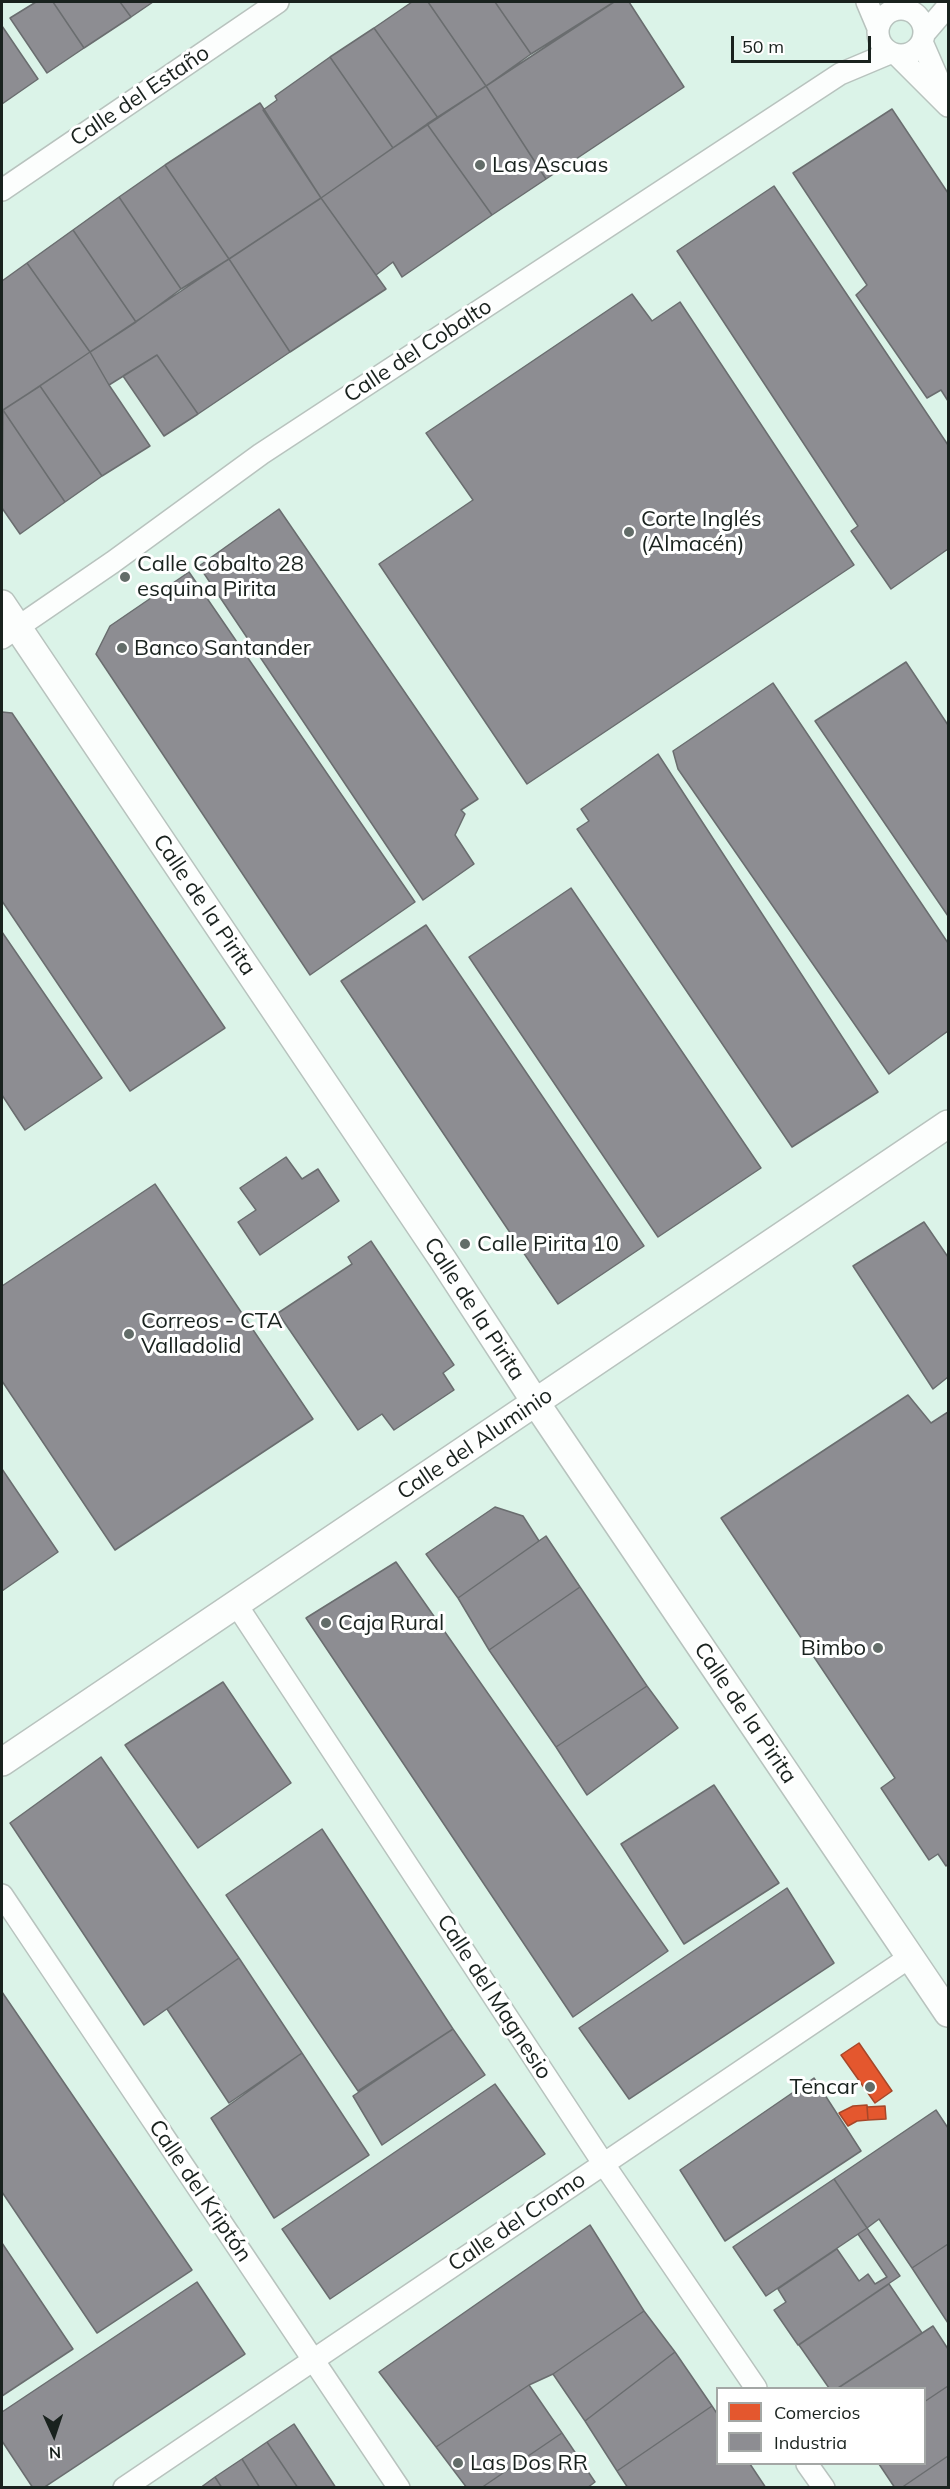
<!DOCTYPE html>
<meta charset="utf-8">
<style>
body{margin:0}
#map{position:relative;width:950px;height:2489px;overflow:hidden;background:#eaf6f0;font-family:Mulish,sans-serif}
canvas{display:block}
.frame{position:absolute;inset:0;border:3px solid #19221e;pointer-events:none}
.legend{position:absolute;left:716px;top:2387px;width:210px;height:78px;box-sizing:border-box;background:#fff;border:2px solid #a3a7a5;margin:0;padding:8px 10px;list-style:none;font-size:18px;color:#19221e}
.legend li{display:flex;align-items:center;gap:12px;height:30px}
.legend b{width:30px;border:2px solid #a3a7a5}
.north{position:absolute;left:24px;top:2405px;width:60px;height:60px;-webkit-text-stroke:4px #fff;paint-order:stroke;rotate:177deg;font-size:16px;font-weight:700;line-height:24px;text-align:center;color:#19221e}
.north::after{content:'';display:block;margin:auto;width:21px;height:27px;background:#19221e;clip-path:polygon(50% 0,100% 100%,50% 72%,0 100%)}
.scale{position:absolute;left:731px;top:36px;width:140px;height:27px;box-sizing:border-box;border:3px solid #19221e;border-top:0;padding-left:8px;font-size:18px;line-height:21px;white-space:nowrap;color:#19221e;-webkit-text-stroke:4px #fff;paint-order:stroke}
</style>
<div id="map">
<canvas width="950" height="2489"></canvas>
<div class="frame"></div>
<ul class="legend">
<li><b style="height:16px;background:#e4572e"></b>Comercios</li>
<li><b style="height:16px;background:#8d8d92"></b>Industria</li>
</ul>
<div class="north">N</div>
<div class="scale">50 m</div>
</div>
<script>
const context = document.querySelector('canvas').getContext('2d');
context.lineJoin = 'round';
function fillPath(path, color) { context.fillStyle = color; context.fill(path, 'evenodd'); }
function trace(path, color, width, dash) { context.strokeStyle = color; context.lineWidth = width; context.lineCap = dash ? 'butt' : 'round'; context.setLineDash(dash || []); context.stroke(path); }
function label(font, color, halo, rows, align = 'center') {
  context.font = font + ' Mulish,sans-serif'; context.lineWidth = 6; context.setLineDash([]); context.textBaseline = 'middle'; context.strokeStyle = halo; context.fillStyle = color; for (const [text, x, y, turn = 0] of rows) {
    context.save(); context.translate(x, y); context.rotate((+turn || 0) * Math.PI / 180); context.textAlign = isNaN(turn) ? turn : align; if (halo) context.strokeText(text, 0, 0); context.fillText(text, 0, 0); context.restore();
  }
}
fillPath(new Path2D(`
 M2,2H948V2487L2,2488ZM718,2388H924V2464H718Z`), '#dbf3e8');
const shops = new Path2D(`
 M859,2043L892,2091L875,2103L841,2055Z
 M867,2105L868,2120L857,2121L848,2126L839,2113L853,2106Z
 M885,2106L886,2119L868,2120L867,2107Z`);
fillPath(shops, '#e4572e');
trace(shops, '#a74729', 1.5);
const industry = new Path2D(`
 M36,2H53L84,48L47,73L10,18Z
 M53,2H120L131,17L84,48Z
 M120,2H153L131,17Z
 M412,2H428L486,86L438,118L374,28Z
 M428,2H495L531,54L486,86Z
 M495,2H614L531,54Z
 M614,2H629L684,87L546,179L486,86Z
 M2,26L38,79L2,104Z
 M374,28L438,118L393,148L330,57Z
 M330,57L393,148L321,198L263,110L277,100L275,96Z
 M486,86L546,179L492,215L427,124Z
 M260,103L321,198L229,259L165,165Z
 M892,109L948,193V401L941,390L927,398L856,295L867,285L793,173Z
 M427,124L492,215L402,277L393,262L376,275L321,198Z
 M165,165L229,259L181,289L119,197Z
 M774,186L948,445V549L891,589L851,531L858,526L677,251Z
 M119,197L181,289L136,322L73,230Z
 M321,198L386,289L290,352L229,259Z
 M73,230L136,322L90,352L27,263Z
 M229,259L290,352L198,414L157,355L109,385L90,352Z
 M27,263L90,352L2,411V281Z
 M632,294L652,321L680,302L854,565L527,784L379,564L473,500L426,433Z
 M90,352L109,385L150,446L102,476L40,386Z
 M157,355L198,414L164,436L123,376Z
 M40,386L102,476L65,502L3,410Z
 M3,410L65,502L20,534L2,508Z
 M279,509L478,799L461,810L465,814L455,835L474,864L423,900L199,566Z
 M189,572L415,902L310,975L96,654L110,626Z
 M906,662L948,725V916L815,721Z
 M773,683L948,943V1031L889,1074L678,769L673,751Z
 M2,712L12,713L225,1028L130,1091L2,901Z
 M658,754L878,1092L792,1147L577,829L589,821L581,809Z
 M571,888L761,1168L658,1237L469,957Z
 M426,925L644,1246L558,1304L341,981Z
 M2,932L102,1078L25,1130L2,1095Z
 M286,1157L302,1179L318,1169L339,1201L260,1255L238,1222L256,1210L240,1188Z
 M155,1184L313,1419L115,1550L2,1381V1286Z
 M924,1222L948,1257V1377L933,1389L853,1266Z
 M371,1241L454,1365L443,1373L454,1390L394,1430L382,1414L358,1430L278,1313L352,1264L348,1257Z
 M908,1395L931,1423L948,1412V1864L946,1866L938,1854L929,1860L881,1788L895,1778L721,1518Z
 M2,1469L58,1552L2,1591Z
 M495,1507L523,1516L539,1541L458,1598L426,1554Z
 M546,1536L580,1587L489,1650L458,1598Z
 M396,1562L668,1951L573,2017L306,1618Z
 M580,1587L647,1686L556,1747L489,1650Z
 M223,1682L291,1783L198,1848L125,1745Z
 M647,1686L678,1728L587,1795L556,1747Z
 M101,1757L239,1958L144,2025L10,1823Z
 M714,1785L779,1883L684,1944L621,1844Z
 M322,1829L453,2029L358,2091L226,1895Z
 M787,1888L834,1963L629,2099L579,2028Z
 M239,1958L302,2053L229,2103L167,2009Z
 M2,1992L192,2270L97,2333L2,2192Z
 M453,2029L485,2075L382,2145L353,2096Z
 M302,2053L369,2155L274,2218L211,2118Z
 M814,2078L861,2151L725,2241L680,2170Z
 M495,2084L545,2154L330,2299L282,2229Z
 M936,2110L948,2128V2244L912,2268L879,2219L867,2228L834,2179Z
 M834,2179L867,2228L766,2296L733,2247Z
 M590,2225L644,2311L553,2374L529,2385L436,2447L379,2372Z
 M867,2228L900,2276L798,2345L774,2310L786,2302L778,2289L837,2249L859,2281L868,2274L875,2284L887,2277L858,2234Z
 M2,2243L73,2349L2,2396Z
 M948,2244V2323L912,2268Z
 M197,2282L245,2354L43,2488H33L2,2441V2412Z
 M889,2284L922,2333L838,2388H829L799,2345Z
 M644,2311L675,2352L585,2421L553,2374Z
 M933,2326L948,2349V2386L924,2402V2388H838Z
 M675,2352L712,2406L617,2471L585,2421Z
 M529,2385L562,2433L481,2488H467L436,2447Z
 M948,2386V2456L901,2488H895L879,2464H924V2402Z
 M712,2406L718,2415V2464H750L766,2488H628L617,2471Z
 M294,2424L336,2488H298L267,2442Z
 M562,2433L595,2482L587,2488H481Z
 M267,2442L298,2488H260L242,2459Z
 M948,2456V2488H901Z
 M242,2459L260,2488H222L215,2477Z
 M215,2477L222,2488H200Z`);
fillPath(industry, '#8d8d92');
trace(industry, '#6a6d6f', 1.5);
const minor = new Path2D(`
 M867,2L878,28
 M878 32a23 23 0 1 1 46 0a23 23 0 1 1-46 0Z
 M924,34L948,6
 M922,42L946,97
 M897,55L948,106
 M2,190L278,2
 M2,638L113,562L261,454L840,74L890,53
 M236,1604L603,2163L756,2388
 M2,1895L399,2488
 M807,2464L824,2488
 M124,2488L910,1957`);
const tertiary = new Path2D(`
 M2,604L443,1260L536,1403L948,2013
 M2,1762L948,1124`);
trace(minor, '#b8c3be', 24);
trace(tertiary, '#b8c3be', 30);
trace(minor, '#fcfefd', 21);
trace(tertiary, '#fcfefd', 27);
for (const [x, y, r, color] of [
 [480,165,6,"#626c68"],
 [629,532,6,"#626c68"],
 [125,577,6,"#626c68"],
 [122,648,6,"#626c68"],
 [465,1244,6,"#626c68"],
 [129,1334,6,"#626c68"],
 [326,1623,6,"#626c68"],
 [878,1648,6,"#626c68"],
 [870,2087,6,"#626c68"],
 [458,2463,6,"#626c68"]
]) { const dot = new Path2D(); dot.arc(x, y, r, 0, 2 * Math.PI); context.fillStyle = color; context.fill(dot); trace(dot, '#fff', 2); }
label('22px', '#19221e', '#fff', [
 ["Calle del Estaño",140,96,-34],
 ["Calle del Cobalto",418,351,-33],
 ["Calle de la Pirita",204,905,56],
 ["Calle de la Pirita",474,1309,57],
 ["Calle del Aluminio",475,1444,-34],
 ["Calle de la Pirita",745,1713,56],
 ["Calle del Magnesio",494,1997,57],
 ["Calle del Kriptón",200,2191,56],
 ["Calle del Cromo",517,2222,-34]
]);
label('22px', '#19221e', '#fff', [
 ["Las Ascuas",492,165],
 ["Corte Inglés",641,519],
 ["(Almacén)",641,544],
 ["Calle Cobalto 28",137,564],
 ["esquina Pirita",137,589],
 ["Banco Santander",134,648],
 ["Calle Pirita 10",477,1244],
 ["Correos - CTA",141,1321],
 ["Valladolid",141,1346],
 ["Caja Rural",338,1623],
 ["Bimbo",866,1648,"right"],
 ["Tencar",858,2087,"right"],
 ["Las Dos RR",470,2463]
], 'left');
</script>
